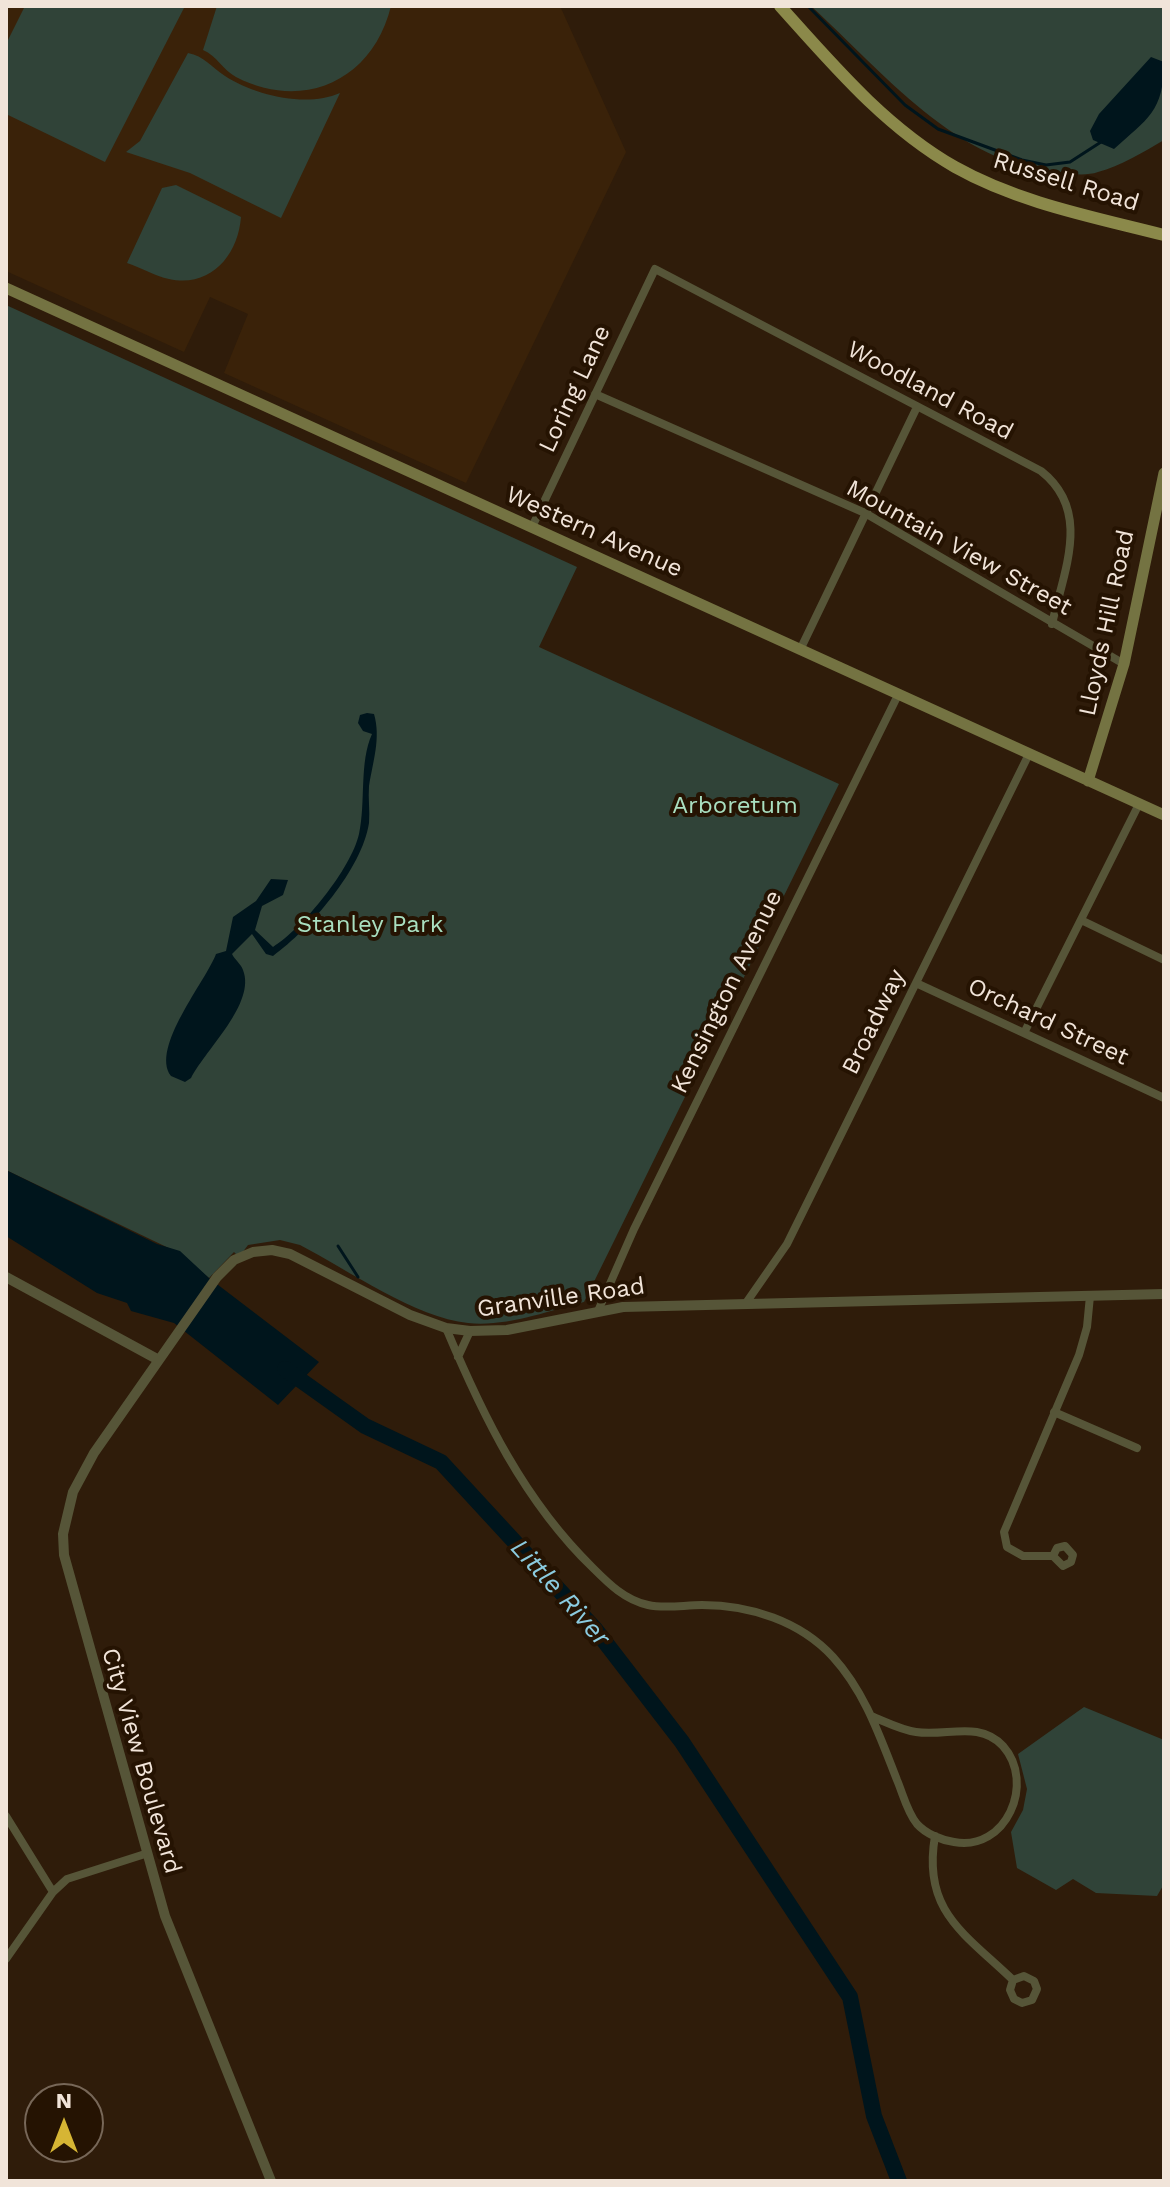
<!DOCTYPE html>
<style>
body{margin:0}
#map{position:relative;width:1170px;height:2187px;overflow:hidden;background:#2f1c0a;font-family:"Work Sans",sans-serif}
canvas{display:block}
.frame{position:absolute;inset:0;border:8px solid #f1e4d9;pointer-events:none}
.north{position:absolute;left:24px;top:2083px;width:80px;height:80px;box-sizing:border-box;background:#251302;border:2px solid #776758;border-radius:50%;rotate:0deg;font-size:22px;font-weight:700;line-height:32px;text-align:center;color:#f1e4d9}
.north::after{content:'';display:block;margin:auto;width:28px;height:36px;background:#d6b534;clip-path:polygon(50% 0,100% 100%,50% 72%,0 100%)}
</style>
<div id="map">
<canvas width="1170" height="2187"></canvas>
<div class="frame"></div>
<div class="north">N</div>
</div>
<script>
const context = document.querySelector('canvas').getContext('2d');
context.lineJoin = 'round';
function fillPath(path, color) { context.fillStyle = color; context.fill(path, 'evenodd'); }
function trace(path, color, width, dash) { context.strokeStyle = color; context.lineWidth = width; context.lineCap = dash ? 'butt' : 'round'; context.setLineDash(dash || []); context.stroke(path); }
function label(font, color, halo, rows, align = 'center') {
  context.font = font + ' "Work Sans",sans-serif'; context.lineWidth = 8; context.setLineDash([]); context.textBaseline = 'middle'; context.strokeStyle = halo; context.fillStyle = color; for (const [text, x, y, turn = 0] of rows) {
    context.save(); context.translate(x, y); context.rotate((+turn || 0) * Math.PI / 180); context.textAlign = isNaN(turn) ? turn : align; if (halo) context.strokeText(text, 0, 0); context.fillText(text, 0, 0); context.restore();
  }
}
fillPath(new Path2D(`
 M6,6H560L626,152L466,483L224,373L248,314L210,297L184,352L6,271Z`), '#3a2209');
fillPath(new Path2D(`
 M25,6H185L105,162L6,114V44Z
 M217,6H391C373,80 304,112 236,77C223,70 217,56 203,50Z
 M811,6H1164V140C1144,152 1120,166 1098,172C1087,176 1072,174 1061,173C957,165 883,72 811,6Z
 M188,53C204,56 211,67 225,76C254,95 306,108 340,93L281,218L190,173L126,152L140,141Z
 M176,185L241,217C238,255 211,288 169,279C155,276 142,268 127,263L162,188Z
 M6,305L577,567L539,647L839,784L584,1302C548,1311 506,1327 468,1323C416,1318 348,1270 300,1245L280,1240L248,1245L239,1257L234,1252L209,1278L177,1252L6,1170Z
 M1084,1707L1164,1740V1884L1157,1896L1096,1893L1073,1879L1056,1890L1017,1868L1011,1832L1023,1810L1027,1789L1018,1754Z`), '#304338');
fillPath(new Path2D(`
 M1151,57L1164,62C1164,112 1147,119 1114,149L1093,140L1090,131L1099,114Z
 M367,713L374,714C381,738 373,761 369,786C368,798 370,811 369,823C362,869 310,929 273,956L266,954L252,934L232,954C235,960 241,964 243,970C256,1003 207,1048 191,1078L185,1082L171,1076C150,1048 206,981 216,954L226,951L233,917L256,901L271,879L288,880L283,895L262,906L255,930L273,947C303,928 351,869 359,834C366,802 359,763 372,734L363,731L358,723L360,715Z
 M6,1170L157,1244L180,1251L209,1278L319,1362L278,1405L174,1323L131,1311L127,1303L97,1293L6,1236Z`), '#00151c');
trace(new Path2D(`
 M808,6L905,105L938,129L1022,160L1046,165L1070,162L1101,142
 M338,1246L358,1277`), '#00151c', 3);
trace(new Path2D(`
 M285,1369L365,1426L441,1462L595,1629L682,1742L850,1997L874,2116L899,2181`), '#00151c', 16);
trace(new Path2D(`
 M595,394L865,513L1124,664
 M532,527L655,269L1041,471C1092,511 1064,570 1052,624
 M800,650L917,407
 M1081,920L1164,960
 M916,983L1164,1098
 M1024,1033L1139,804
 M746,1303L787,1244L1029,754
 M598,1311L634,1229L898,695
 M446,1328C483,1416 524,1501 593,1568C609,1584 625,1600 648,1605C665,1609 684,1605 702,1605C750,1605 800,1621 833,1657C865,1692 880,1737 897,1780C903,1794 907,1812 917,1824C926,1834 941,1840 954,1842C1006,1852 1036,1783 1003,1746C979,1720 946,1737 916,1732C901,1730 886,1722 871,1716
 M458,1357L470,1331
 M1054,1412L1137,1448
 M1053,1556L1063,1566L1071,1562L1073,1555L1065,1546L1057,1548L1053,1556H1023L1007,1547L1004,1532L1079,1355L1087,1327L1090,1296
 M6,1816L53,1892
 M935,1836C922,1911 964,1933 1013,1980L1024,1976L1034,1981L1037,1989L1032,2000L1022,2003L1014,1999L1010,1990L1013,1980
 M6,1959L53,1892L67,1879L145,1854`), '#565538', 8);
trace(new Path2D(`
 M6,1277L157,1359
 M271,2181L165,1916L64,1555L63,1534L73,1492L94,1453L217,1277L234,1260L253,1252L272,1250L290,1254L410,1315L446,1328L470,1331L507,1330L623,1307L1164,1294`), '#565538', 10);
trace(new Path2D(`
 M6,288L1164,815
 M1088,781L1124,664L1164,473`), '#747342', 11);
trace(new Path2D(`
 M780,6C833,65 885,127 955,167C1019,203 1094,217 1164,235`), '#8b894a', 12);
label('24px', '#f1e4d9', '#251302', [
 ["Russell Road",1066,182,17],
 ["Loring Lane",575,389,-65],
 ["Woodland Road",930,391,28],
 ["Western Avenue",594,532,24],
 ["Mountain View Street",959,548,29],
 ["Lloyds Hill Road",1107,623,-78],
 ["Kensington Avenue",727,992,-64],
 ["Broadway",874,1022,-64],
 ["Orchard Street",1048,1022,25],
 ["Granville Road",561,1298,-8],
 ["City View Boulevard",141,1761,74]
]);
label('24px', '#a9dfc0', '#251302', [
 ["Arboretum",735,806],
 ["Stanley Park",370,925]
]);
label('italic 26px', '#8bcbdf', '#251302', [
 ["Little River",560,1593,48]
]);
</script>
